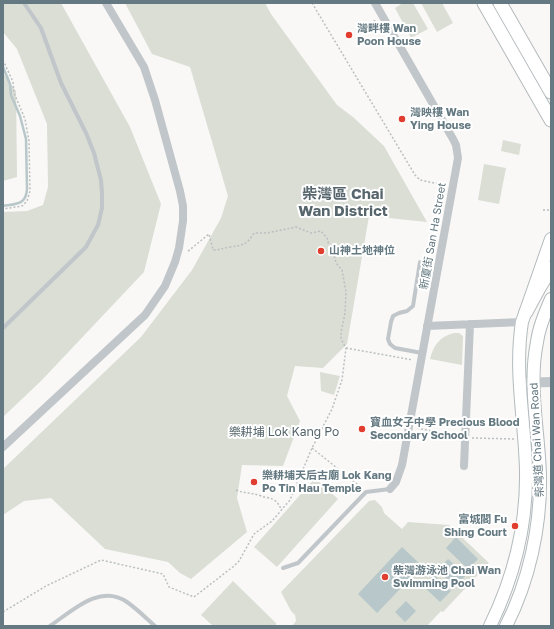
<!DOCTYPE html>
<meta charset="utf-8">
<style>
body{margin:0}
#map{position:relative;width:554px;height:629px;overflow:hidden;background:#f9f8f6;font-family:"Golos Text",sans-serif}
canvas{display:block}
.frame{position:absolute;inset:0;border:4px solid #647981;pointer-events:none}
</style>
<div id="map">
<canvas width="554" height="629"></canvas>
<div class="frame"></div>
</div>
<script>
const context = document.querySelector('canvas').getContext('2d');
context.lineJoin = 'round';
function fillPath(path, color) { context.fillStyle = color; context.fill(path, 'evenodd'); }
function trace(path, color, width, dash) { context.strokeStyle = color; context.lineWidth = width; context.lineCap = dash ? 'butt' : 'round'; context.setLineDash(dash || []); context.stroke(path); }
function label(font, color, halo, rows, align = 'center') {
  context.font = font + ' "Golos Text","Noto Sans TC",sans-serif'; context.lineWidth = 4; context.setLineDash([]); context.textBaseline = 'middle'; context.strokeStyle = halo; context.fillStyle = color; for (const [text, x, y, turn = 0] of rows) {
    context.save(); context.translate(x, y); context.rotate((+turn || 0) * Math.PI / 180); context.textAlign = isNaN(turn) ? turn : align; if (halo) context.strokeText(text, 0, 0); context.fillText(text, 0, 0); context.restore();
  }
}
fillPath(new Path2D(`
 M3,3H61L130,127L161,204L144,272L41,381L3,417V212L27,211L43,205L48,187L47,124L17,49L3,32Z
 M125,3H265L271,14L337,105L353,117L384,146L427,222L369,216L347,344L323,368L295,366L287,396L300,421L283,466L242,465L237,498L247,532L191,579L180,573L168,562L105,549L51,498L24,501L3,515V469L141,337L192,270L221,218L228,196L190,67L152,54Z
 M403,3H413L428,29L411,38L395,8Z
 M421,3H442L453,23L437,32Z
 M3,73L16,91L17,177L3,181Z
 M503,140L521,144L519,155L501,151Z
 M484,164L506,168L499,204L478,200Z
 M454,333H459L463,336L462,365L430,359C433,346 440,336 454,333Z
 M320,372L340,376L334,395L321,391Z
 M315,478L338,499L277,567L254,547Z
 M375,500L382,507L384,513L402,529L408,522L449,525L489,563L443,612L441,611L427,626H292L296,621L295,615L291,611L281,592L369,501Z
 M233,581L276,623V626H213L201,615Z`), '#daded5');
fillPath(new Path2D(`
 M456,537L478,559L468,569L446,548Z
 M402,547L422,566L377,613L358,594Z
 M448,559L466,575L455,587L438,570Z
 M434,575L451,591L440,602L423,586Z
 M406,601L416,611L405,622L395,612Z`), '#b8c7c9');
trace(new Path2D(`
 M3,67L10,84L11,95L20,116L26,139L27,189C26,205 16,204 3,206`), '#b8c7c9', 2.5);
const secondary = new Path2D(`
 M490,626C514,577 527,526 526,471C525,421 514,372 522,322L551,239
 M506,626C529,581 541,527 540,476C539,432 528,386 537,342C539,327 545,313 551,299`);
const primary = new Path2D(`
 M484,3L551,120
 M500,3L551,92
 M526,312L539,288L551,268`);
trace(secondary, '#b2babd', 14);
trace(primary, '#b4babd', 15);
trace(new Path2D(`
 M312,3L415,175L420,180L439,184
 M370,23L376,20
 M3,60L13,82L14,93L25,119L29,141L30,191L27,201L22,206L3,209
 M543,210H551
 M346,348L413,360
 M417,428L456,436
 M472,438L514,439
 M312,448L362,488
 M236,490C246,494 251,492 261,496C265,498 270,497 274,500C278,502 279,506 282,510
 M3,612L46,586L101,560L163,574L169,587L194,597L234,566L239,561L254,534L272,521L290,500L312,448L332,409L342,380L346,348L341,339V333L345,313L346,292L342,270L336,263L334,255L330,249L327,238L321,231L311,233L296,227L267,233H254C247,245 243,245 230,247C224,248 219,250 213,250L209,234L187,252`), '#babfc1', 1.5, [2, 2]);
trace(new Path2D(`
 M420,262L413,306L407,311L399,313L393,316L391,322L388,339L390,344L395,348L422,353
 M3,328L86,247L98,225L102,208V193L101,180L94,153L86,133L61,83L41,28L24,3
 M283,568L298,563L366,492L390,489
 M50,626C72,611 100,583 127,602C137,609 146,618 155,626`), '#c0c6c9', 4);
trace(new Path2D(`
 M375,3L453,139L456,145L458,158L402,465L396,482L390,489
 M427,326L522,322
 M3,447L145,315L165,286L175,262L179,248L183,221V206L180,191L155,100L144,67L106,3
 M464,466L470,324`), '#c0c6c9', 8);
trace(new Path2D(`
 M520,383L551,382`), '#c0c6c9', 10);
trace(secondary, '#fff', 12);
trace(primary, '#fff', 13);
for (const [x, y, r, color] of [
 [349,35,4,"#e03d2f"],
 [402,119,4,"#e03d2f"],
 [321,251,4,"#e03d2f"],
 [362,429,4,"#e03d2f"],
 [254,482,4,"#e03d2f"],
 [515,526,4,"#e03d2f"],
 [385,577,4,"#e03d2f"]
]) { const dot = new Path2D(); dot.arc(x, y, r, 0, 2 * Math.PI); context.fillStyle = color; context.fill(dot); trace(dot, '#fff', 1.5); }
label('bold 11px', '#647981', '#fff', [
 ["灣畔樓 Wan",357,29],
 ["Poon House",357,42],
 ["灣映樓 Wan",410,113],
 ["Ying House",410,126],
 ["山神土地神位",329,251],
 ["寶血女子中學 Precious Blood",370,423],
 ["Secondary School",370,436],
 ["樂耕埔天后古廟 Lok Kang",262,476],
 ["Po Tin Hau Temple",262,489],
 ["富城閣 Fu",507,520,"right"],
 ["Shing Court",507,533,"right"],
 ["柴灣游泳池 Chai Wan",393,571],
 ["Swimming Pool",393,584]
], 'left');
label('11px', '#647981', '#fff', [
 ["新廈街 San Ha Street",433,236,-80],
 ["柴灣道 Chai Wan Road",537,440,-93]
]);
label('12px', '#56666c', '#fff', [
 ["樂耕埔 Lok Kang Po",284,432]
]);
label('bold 15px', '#56666c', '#fff', [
 ["柴灣區 Chai",343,194],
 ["Wan District",343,211]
]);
</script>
